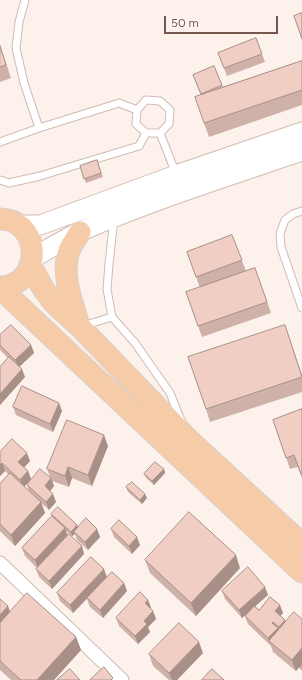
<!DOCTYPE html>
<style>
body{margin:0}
#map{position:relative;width:302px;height:680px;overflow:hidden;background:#fcf2eb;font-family:Figtree,sans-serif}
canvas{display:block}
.scale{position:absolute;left:164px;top:16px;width:114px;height:18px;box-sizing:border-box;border:2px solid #76564f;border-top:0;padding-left:5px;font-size:12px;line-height:14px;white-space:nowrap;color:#76564f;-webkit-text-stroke:3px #fef7f1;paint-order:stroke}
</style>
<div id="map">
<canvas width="302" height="680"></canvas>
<div class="scale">50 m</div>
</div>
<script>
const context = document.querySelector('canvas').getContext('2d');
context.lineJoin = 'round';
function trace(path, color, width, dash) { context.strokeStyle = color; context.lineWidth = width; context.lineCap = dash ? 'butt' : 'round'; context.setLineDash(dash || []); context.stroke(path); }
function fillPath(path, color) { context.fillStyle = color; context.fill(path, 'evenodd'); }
const service = new Path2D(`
 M25,0L19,22L16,48L24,83L39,128
 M146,100L160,101L170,110L169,124L160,133H146L136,124L137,110Z
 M160,133L176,174
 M0,142L39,128L119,103L137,110
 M0,180L9,183L40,176L139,146L146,133
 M302,211L293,214L285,220L280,234L281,247L302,308
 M114,218L109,264L107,289L112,317L135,343L170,393L182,423
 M82,326L112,317`);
const minor = new Path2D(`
 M0,563L122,680`);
const secondary = new Path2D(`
 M18,225H40L51,221L176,175L302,132
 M33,258C49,249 64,239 81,231C153,200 228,176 302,151`);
const primary = new Path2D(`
 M0,219C37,219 45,274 9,286C6,287 3,287 0,287
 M31,266L44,290L54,303L80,327L189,440L302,544
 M0,288L302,572
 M79,325C72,303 61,274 69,251C71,245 76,238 80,232`);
trace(service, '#d0bbb3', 9);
trace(minor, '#d0bbb3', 15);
trace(secondary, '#d3bab1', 21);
trace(primary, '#d9d0ce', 23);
trace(service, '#fff', 7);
trace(minor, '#fff', 13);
trace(secondary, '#fff', 19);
trace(primary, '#f6cca8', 21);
fillPath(new Path2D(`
 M256,38L265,62L227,76L218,53Z
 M0,45L11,78L0,82Z
 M302,61V105L209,137L204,123L201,95L193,75L214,66L223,87Z
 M97,160L103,177L86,183L80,166Z
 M232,235L246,271L255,268L271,313L202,337L186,292L200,288L187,252Z
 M285,325L302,375V392L210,422L206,409Z
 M0,335L31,345L34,353L19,367L25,377L0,405V367L8,358L0,350Z
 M13,407L62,411L53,432L16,415Z
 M302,409V478L298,467L290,469L273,420Z
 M19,446L30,461L24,468L28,471L31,479L24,487L29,491L27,485L50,477L47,469L108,446L92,486L72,478L69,487L52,481L54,486L50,491L56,502L49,510L41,503L45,513L15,546L0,531V484L9,475L5,471L0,476V452Z
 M164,469L165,473L154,485L146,478L144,474Z
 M126,487L145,494L147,498L142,504L128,492Z
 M51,514L77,525L78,527L97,529L100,537L88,550L77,540L75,534L72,536L65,530L67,535L82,546L84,554L52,589L39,577L36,569L37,568L25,556L22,548L52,517Z
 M111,529L140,545L132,554L114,537Z
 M145,560L240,568L196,616L150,573Z
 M107,577L124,583L127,591L103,618L90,607L87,599L73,613L60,601L57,593Z
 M222,591L268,595L255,606L259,610L283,613L280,616L285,622L302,619V664L296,671L273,652L271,646L248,624L245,616L246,614L242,618L225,599Z
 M0,599L10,612L76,637L81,650L54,680H11L0,670Z
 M148,600L151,608L150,609L153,611L156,619L148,627L150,632L138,644L119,626L116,618Z
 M203,653L177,680H169L153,666L149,654Z`), '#ceb1a9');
fillPath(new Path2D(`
 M31,345L34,353L18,368L15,360Z
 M22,369L25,377L0,405V394Z
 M59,403L62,411L53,432L50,424Z
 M104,435L108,446L92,486L88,475Z
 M27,453L30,461L21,470L18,462Z
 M2,463L5,471L0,476V465Z
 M68,467L72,478L69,487L65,476Z
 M164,469L165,473L154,485L152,481Z
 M28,471L31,479L23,488L20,480Z
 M51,478L54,486L48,494L45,486Z
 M53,494L56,502L49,510L46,502Z
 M145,494L147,498L142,504L140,500Z
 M41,502L45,513L15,546L11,535Z
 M77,525L79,529L74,532L75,534L72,536L71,532Z
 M65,528L68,536L38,568L35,560Z
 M97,529L100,537L88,550L85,542Z
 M137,537L140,545L132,554L129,546Z
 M82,546L84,554L52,589L49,581Z
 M236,555L240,568L196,616L191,603Z
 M104,569L107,577L73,613L70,605Z
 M124,583L127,591L103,618L100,610Z
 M265,587L268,595L242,618L239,610Z
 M148,600L151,608L148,611L145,603Z
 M280,605L283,613L278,619L275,611Z
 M8,606L11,614L0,627V615Z
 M153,611L156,619L148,627L150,632L138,644L135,636L144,621Z
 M285,620L288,628L281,635L279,627Z
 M273,622L276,630L278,628L281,636L269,641L268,638Z
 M76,637L81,650L54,680H37Z
 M199,642L203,653L177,680H172L169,673Z
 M302,648V664L296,671L292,660Z`), '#a89089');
const building = new Path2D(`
 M302,13V39L294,16Z
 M256,38L262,54L224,68L218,53Z
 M0,46L6,65L0,67Z
 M302,61V90L204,123L195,97Z
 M214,66L222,85L201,94L193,75Z
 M97,160L101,173L84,179L80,166Z
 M232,235L242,260L196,277L187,252Z
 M255,268L267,302L198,326L186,292Z
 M11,325L31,345L15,360L0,345V335Z
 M285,325L302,377L206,409L188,357Z
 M9,357L22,369L0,394V367Z
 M22,386L59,403L50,424L13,407Z
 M302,409V474H301L294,455L286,458L273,420Z
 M67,420L104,435L88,475L68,467L65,476L47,469Z
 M12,439L27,453L18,462L28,471L20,480L2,463L0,465V452Z
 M155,462L164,469L152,481L144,474Z
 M40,469L51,478L45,486L53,494L46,502L27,485Z
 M10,473L41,502L11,535L0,524V484Z
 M132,482L145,494L140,500L126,487Z
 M58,507L77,525L71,532L51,514Z
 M189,512L236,555L191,603L145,560Z
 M52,516L65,528L35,560L22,548Z
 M86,518L97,529L85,542L74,532Z
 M119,520L137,537L129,546L111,529Z
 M69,534L82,546L49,581L36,569Z
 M91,557L104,569L70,605L57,593Z
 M248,567L265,587L239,610L222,591Z
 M112,572L124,583L100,610L87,598Z
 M140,592L148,600L145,603L153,611L144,621L147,624L135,636L116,618Z
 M27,593L76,637L37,680H21L0,661V623Z
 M270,597L280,605L275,611L285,620L279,627L273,622L272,623L278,628L268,638L245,616L254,606L259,610Z
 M0,599L8,606L0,615Z
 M294,612L302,619V648L292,660L269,641Z
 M179,623L199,642L169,673L149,654Z
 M302,665V670L300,668Z
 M104,667L113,678L111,680H90Z
 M70,669L80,680H57Z
 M212,669L224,680H202Z`);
fillPath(building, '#f0cec4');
trace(building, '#a89089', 1);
</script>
